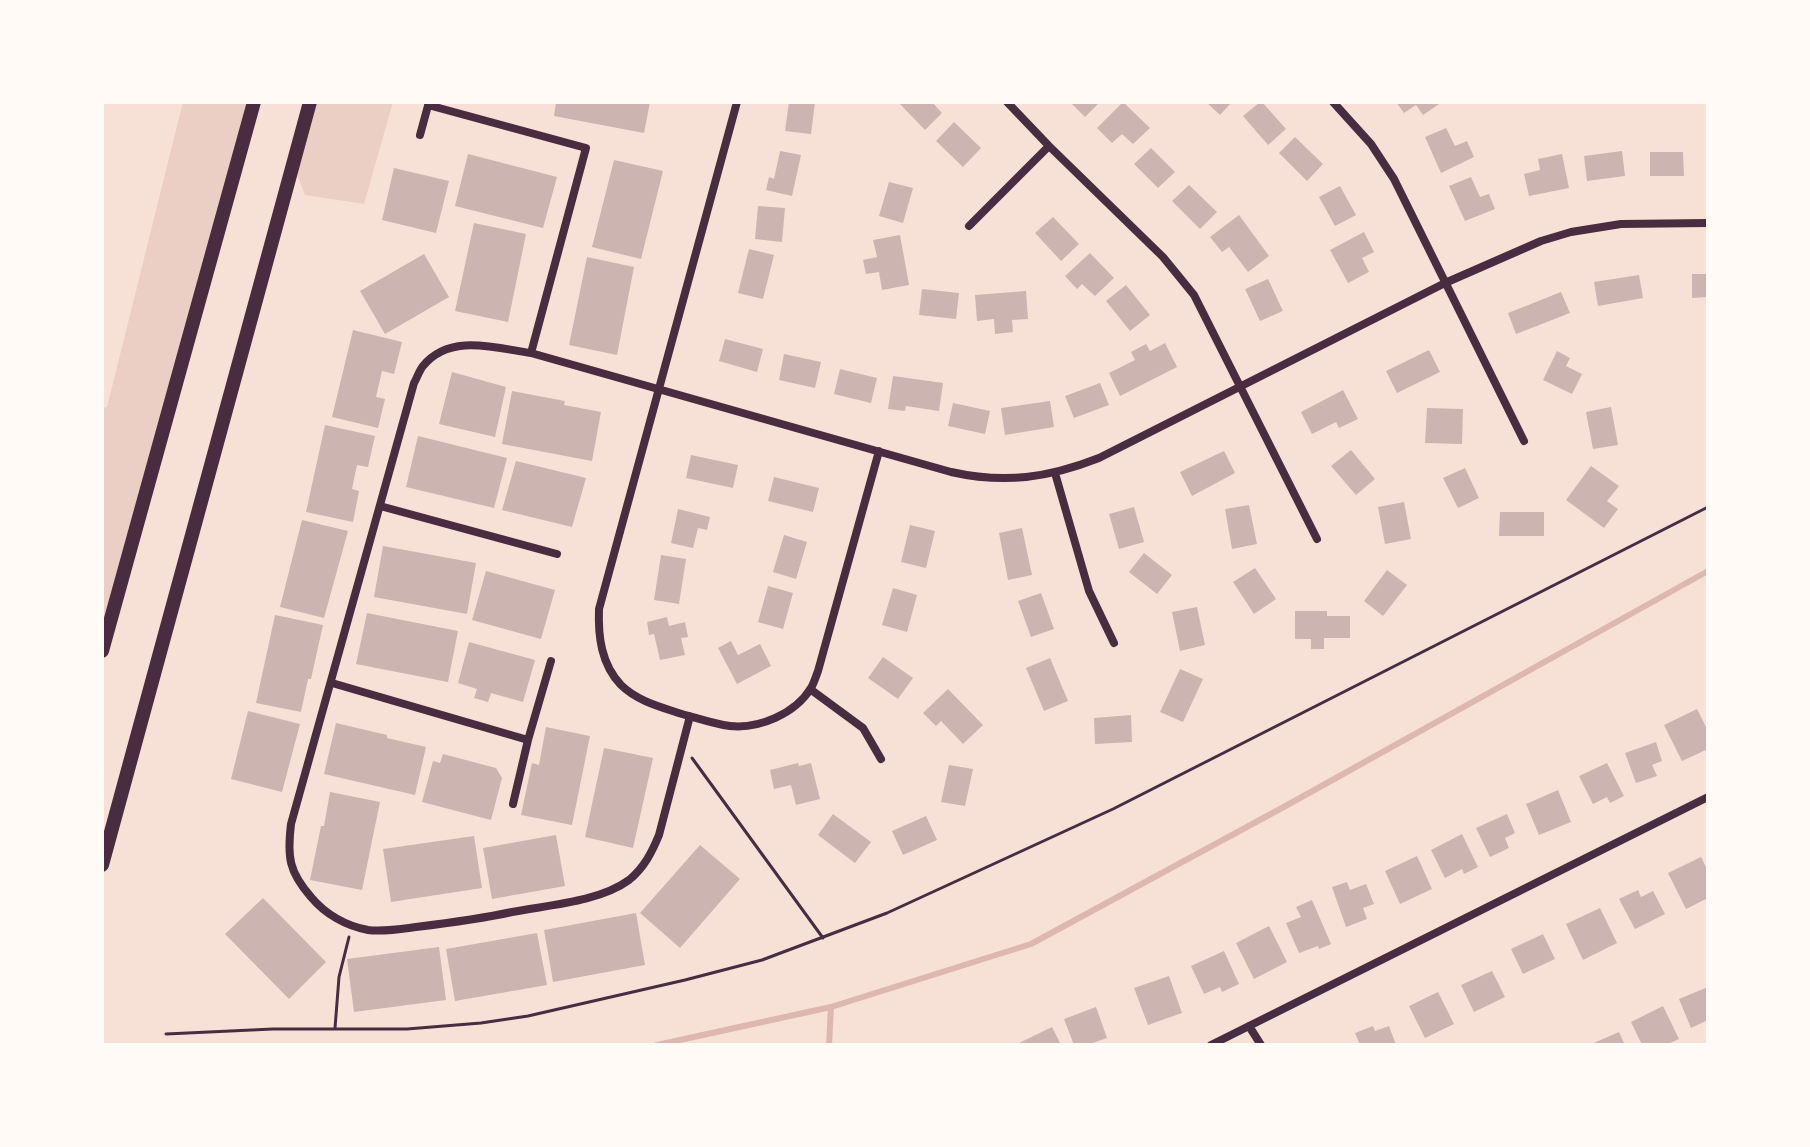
<!DOCTYPE html>
<style>
body{margin:0}
#map{position:relative;width:1810px;height:1147px;overflow:hidden;background:#f7e1d7;font-family:Bitter,serif}
canvas{display:block}
.frame{position:absolute;inset:0;border:104px solid #fffaf5;pointer-events:none}
</style>
<div id="map">
<canvas width="1810" height="1147"></canvas>
<div class="frame"></div>
</div>
<script>
const context = document.querySelector('canvas').getContext('2d');
context.lineJoin = 'round';
function fillPath(path, color) { context.fillStyle = color; context.fill(path, 'evenodd'); }
function trace(path, color, width, dash) { context.strokeStyle = color; context.lineWidth = width; context.lineCap = dash ? 'butt' : 'round'; context.setLineDash(dash || []); context.stroke(path); }
fillPath(new Path2D(`
 M183,102H254L102,651V408L107,407Z
 M310,102H393L364,204L305,195L293,164Z`), '#ebcfc5');
trace(new Path2D(`
 M657,1045L831,1007L1031,944L1291,803L1708,571
 M829,1045L831,1007`), '#dcb8b0', 6);
fillPath(new Path2D(`
 M556,102H650L644,133L554,116Z
 M789,102H815L811,134L785,131Z
 M898,102H932L942,113L925,130Z
 M1070,102H1100L1085,117Z
 M1123,102L1150,128L1133,144L1122,134L1112,143L1097,128Z
 M1206,102H1232L1220,115Z
 M1260,102H1262L1286,129L1268,145L1243,116Z
 M1396,102H1442L1423,115L1416,105L1404,113Z
 M954,122L981,148L963,167L936,141Z
 M1446,128L1455,146L1467,141L1474,157L1441,173L1425,137Z
 M1295,137L1323,164L1307,181L1279,153Z
 M1151,148L1175,172L1158,188L1134,164Z
 M780,151L801,155L792,196L766,190L769,177L774,179Z
 M1622,151L1625,176L1587,181L1584,156Z
 M1650,152H1683L1684,176H1650Z
 M468,154L557,177L543,228L455,206Z
 M1562,154L1569,188L1529,196L1524,174L1540,170L1538,159Z
 M614,160L663,171L641,259L592,247Z
 M394,168L449,181L436,233L382,220Z
 M1471,177L1480,197L1489,194L1495,209L1465,221L1449,186Z
 M889,182L913,188L903,223L879,216Z
 M1189,185L1217,212L1200,229L1172,201Z
 M1340,186L1356,215L1335,226L1319,197Z
 M758,206L785,208L782,242L755,239Z
 M1239,215L1269,256L1248,272L1229,247L1222,252L1210,237Z
 M1053,217L1079,244L1061,261L1035,233Z
 M474,223L526,234L508,322L455,311Z
 M1364,232L1374,252L1362,258L1369,272L1348,283L1330,250Z
 M900,235L909,285L882,290L879,272L866,274L863,260L877,257L873,240Z
 M749,249L774,255L763,299L738,293Z
 M1090,253L1114,278L1095,296L1082,284L1077,289L1065,276Z
 M424,254L449,297L385,334L360,291Z
 M587,257L634,267L617,355L569,345Z
 M1692,274H1708V297L1692,298Z
 M1639,275L1643,298L1598,306L1594,282Z
 M1268,279L1283,311L1260,321L1245,289Z
 M1126,285L1150,315L1130,331L1106,301Z
 M922,289L959,293L956,319L919,315Z
 M1026,291L1028,319L1012,320L1013,332L995,334L994,319L977,321L975,295Z
 M1561,292L1570,313L1516,334L1508,313Z
 M353,330L402,342L394,374L382,371L376,397L385,399L378,428L332,417Z
 M725,339L763,349L757,372L719,361Z
 M1165,343L1177,367L1120,396L1109,373L1135,360L1131,352L1146,344L1150,351Z
 M1429,350L1440,372L1397,393L1386,371Z
 M1557,351L1570,358L1566,366L1582,374L1572,394L1543,380Z
 M784,354L821,362L815,388L779,380Z
 M840,369L877,378L871,403L834,394Z
 M452,372L506,387L495,437L439,424Z
 M893,376L943,383L939,411L906,406L905,411L888,409Z
 M1100,383L1109,405L1074,418L1065,396Z
 M1343,390L1358,419L1339,428L1336,422L1312,434L1301,412Z
 M512,391L565,401L564,405L601,412L592,461L502,444Z
 M1050,401L1054,427L1005,435L1001,408Z
 M953,403L990,411L985,434L948,426Z
 M1611,407L1618,445L1593,449L1586,412Z
 M1427,408L1463,409L1462,444L1425,443Z
 M325,425L375,436L368,467L357,465L352,489L359,491L353,522L306,512Z
 M418,436L507,458L494,508L406,487Z
 M1351,450L1375,479L1356,495L1331,466Z
 M1224,451L1235,473L1192,496L1180,472Z
 M691,455L738,465L733,488L686,478Z
 M516,461L586,478L572,527L502,510Z
 M1591,466L1619,486L1607,501L1618,509L1604,528L1566,500Z
 M1465,468L1479,498L1458,508L1443,478Z
 M774,477L819,488L813,512L768,501Z
 M1404,502L1411,539L1385,544L1378,507Z
 M1249,505L1257,544L1232,549L1225,509Z
 M1134,507L1144,542L1119,549L1109,514Z
 M678,509L710,517L707,530L698,528L693,548L671,543Z
 M1500,512H1544V536H1499Z
 M302,520L348,531L324,618L280,607Z
 M910,525L935,531L926,568L901,562Z
 M1022,528L1032,575L1008,580L999,533Z
 M784,535L807,542L796,579L773,572Z
 M383,546L476,563L467,614L374,597Z
 M1144,553L1172,575L1157,594L1129,572Z
 M661,555L686,559L679,604L654,600Z
 M1255,568L1276,599L1254,614L1233,582Z
 M1387,570L1407,585L1383,616L1364,601Z
 M486,571L555,590L541,639L472,620Z
 M768,586L793,593L783,629L758,622Z
 M893,588L917,595L907,632L882,625Z
 M1041,593L1054,629L1031,637L1018,601Z
 M1197,607L1205,645L1180,651L1172,612Z
 M1295,611H1327V616H1350V638H1324V649H1311V639H1295Z
 M367,613L458,631L448,682L356,664Z
 M275,615L323,625L311,679H308L301,712L256,703Z
 M667,617L669,626L685,622L688,637L681,638L685,655L660,660L654,634L649,635L647,622Z
 M731,641L738,655L760,644L771,666L737,684L718,648Z
 M469,642L535,660L523,702L491,693L488,702L474,698L477,689L458,683Z
 M883,657L913,678L898,699L868,678Z
 M1050,658L1068,701L1044,711L1026,668Z
 M1180,669L1203,679L1183,722L1160,712Z
 M948,689L983,725L963,744L941,721L936,726L923,713Z
 M1697,709L1708,731V749L1682,761L1664,725Z
 M248,711L300,724L282,792L231,779Z
 M1131,715L1132,742L1095,744L1094,718Z
 M336,723L387,735V738L426,747L415,795L324,774Z
 M546,727L590,736L572,825L521,815L532,763L539,765Z
 M1656,742L1662,761L1652,765L1657,776L1636,783L1625,753Z
 M604,748L653,758L633,848L585,837Z
 M443,754L496,768L502,778L491,820L422,802L433,761L440,763Z
 M798,763L799,766L811,763L820,799L796,805L791,785L774,789L770,770Z
 M1607,763L1624,796L1610,803L1607,797L1593,804L1579,776Z
 M949,765L973,769L965,806L941,802Z
 M1558,790L1571,822L1539,835L1526,804Z
 M330,792L380,802L362,890L310,880L321,826H324Z
 M833,814L871,842L855,863L818,835Z
 M1507,814L1515,833L1505,838L1509,848L1490,857L1476,828Z
 M926,816L937,840L903,855L892,831Z
 M1462,834L1478,867L1464,874L1462,869L1445,878L1431,850Z
 M556,835L565,886L492,899L483,848Z
 M474,836L482,888L391,902L383,849Z
 M700,845L740,879L680,948L640,913Z
 M1417,856L1432,889L1400,904L1385,871Z
 M1701,857L1708,871V898L1686,909L1668,873Z
 M1347,882L1350,890L1366,884L1374,904L1363,908L1367,919L1346,927L1332,887Z
 M1638,890L1641,897L1653,891L1665,914L1635,929L1619,899Z
 M263,898L326,962L289,999L225,934Z
 M1312,900L1331,944L1319,949L1318,946L1299,953L1286,923L1301,917L1296,907Z
 M1600,908L1617,943L1583,960L1566,924Z
 M636,913L645,965L553,982L544,930Z
 M1269,926L1287,962L1254,979L1236,943Z
 M537,933L547,985L455,1001L446,949Z
 M1543,934L1555,959L1523,974L1511,949Z
 M439,947L446,1000L354,1012L347,959Z
 M1224,951L1239,984L1222,992L1220,987L1204,994L1191,966Z
 M1492,971L1505,997L1474,1012L1461,985Z
 M1169,976L1182,1013L1148,1025L1134,988Z
 M1708,987V1020L1691,1028L1679,999Z
 M1438,992L1454,1024L1425,1038L1409,1006Z
 M1663,1006L1679,1039L1666,1045H1642L1631,1022Z
 M1096,1007L1107,1038L1087,1045H1074L1064,1019Z
 M1373,1026L1375,1031L1389,1026L1396,1045H1360L1355,1033Z
 M1052,1027L1061,1045H1015Z
 M1619,1032L1625,1045H1589Z`), '#ccb4b1');
trace(new Path2D(`
 M692,758L823,938
 M335,1028L339,977L349,937
 M166,1034L273,1029H407L481,1023L528,1016L685,980L762,960L887,913L1113,809L1708,507`), '#4a2c40', 3);
trace(new Path2D(`
 M737,102L599,609C598,636 601,664 621,685C637,701 661,707 682,714C697,718 714,724 730,726C759,729 795,714 811,688C814,683 816,676 818,671L879,451
 M1007,102L1049,146L1163,257L1194,295L1317,539
 M1333,102L1371,144L1394,179L1524,441
 M428,105L586,148L531,353
 M420,135L429,102
 M969,226L1049,146
 M1055,473L1089,591L1114,643
 M380,506L557,554
 M332,683L528,740L513,804
 M810,689L863,728L881,759
 M690,716L659,835C652,852 644,868 629,880C599,902 548,905 512,912C480,919 449,923 416,927C401,929 383,932 368,930C346,926 325,914 311,897C289,872 287,857 291,824L414,383C417,378 419,371 423,366C450,333 495,348 531,353L951,472C1005,484 1048,478 1099,458L1445,283L1541,241L1571,232L1621,224L1708,223
 M528,740L551,661
 M1249,1026L1261,1045
 M1211,1045L1708,797`), '#4a2c40', 8);
trace(new Path2D(`
 M102,651L254,102
 M102,865L310,102`), '#4a2c40', 14);
</script>
